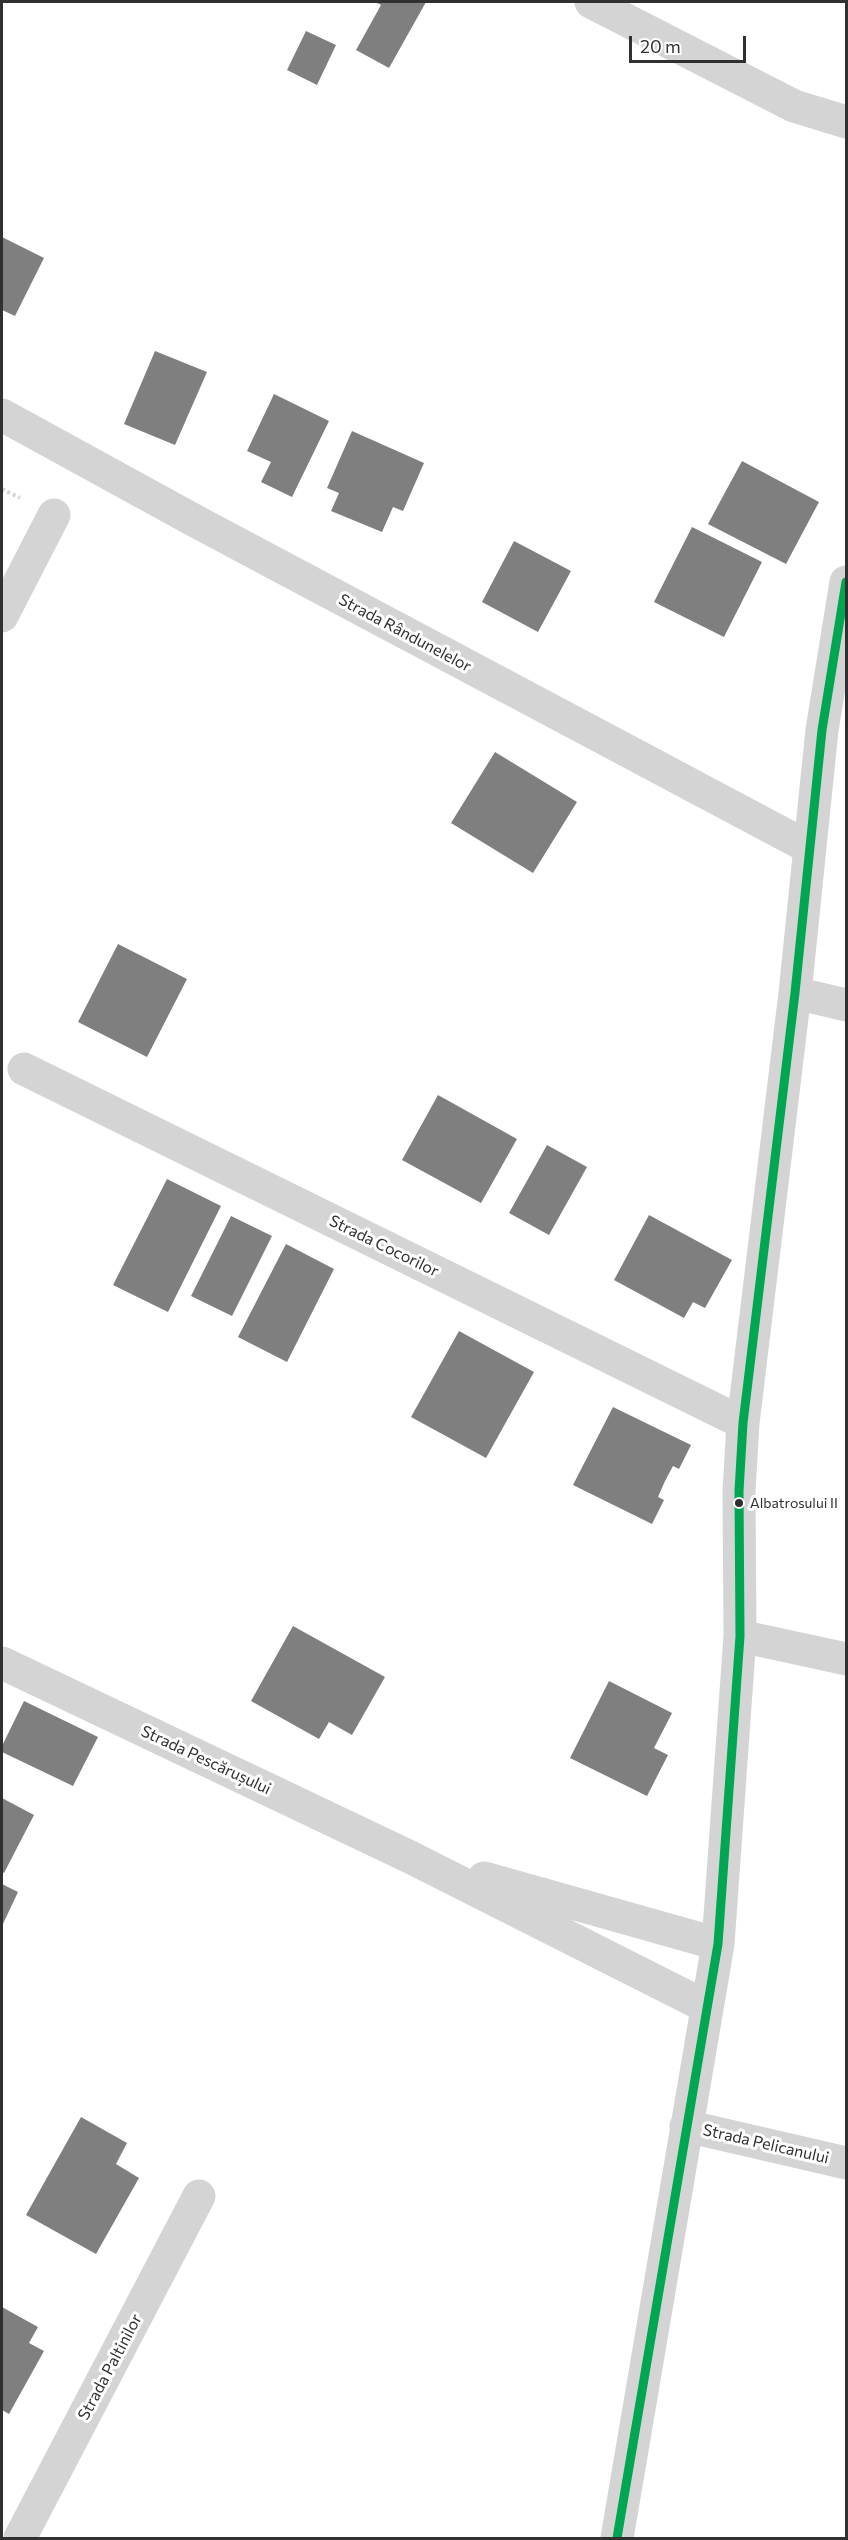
<!DOCTYPE html>
<meta charset="utf-8">
<style>
body{margin:0}
#map{position:relative;width:848px;height:2540px;overflow:hidden;background:#fff;font-family:Commissioner,sans-serif}
canvas{display:block}
.frame{position:absolute;inset:0;border:3px solid #303030;pointer-events:none}
.scale{position:absolute;left:629px;top:36px;width:117px;height:27px;box-sizing:border-box;border:3px solid #303030;border-top:0;padding-left:8px;font-size:18px;line-height:21px;white-space:nowrap;color:#303030;-webkit-text-stroke:4px #fff;paint-order:stroke}
</style>
<div id="map">
<canvas width="848" height="2540"></canvas>
<div class="frame"></div>
<div class="scale">20 m</div>
</div>
<script>
const context = document.querySelector('canvas').getContext('2d');
context.lineJoin = 'round';
function fillPath(path, color) { context.fillStyle = color; context.fill(path, 'evenodd'); }
function trace(path, color, width, dash) { context.strokeStyle = color; context.lineWidth = width; context.lineCap = dash ? 'butt' : 'round'; context.setLineDash(dash || []); context.stroke(path); }
function label(font, color, halo, rows, align = 'center') {
  context.font = font + ' Commissioner,sans-serif'; context.lineWidth = 6; context.setLineDash([]); context.textBaseline = 'middle'; context.strokeStyle = halo; context.fillStyle = color; for (const [text, x, y, turn = 0] of rows) {
    context.save(); context.translate(x, y); context.rotate((+turn || 0) * Math.PI / 180); context.textAlign = isNaN(turn) ? turn : align; if (halo) context.strokeText(text, 0, 0); context.fillText(text, 0, 0); context.restore();
  }
}
fillPath(new Path2D(`
 M375,2H426L389,68L356,50L381,5Z
 M306,31L336,45L317,85L287,70Z
 M2,237L44,258L15,316L2,310Z
 M155,351L207,372L175,445L124,424Z
 M274,394L329,421L292,497L261,482L271,462L247,451Z
 M352,431L424,463L403,511L393,507L382,532L331,511L339,493L327,488Z
 M742,461L819,502L786,564L708,524Z
 M692,527L762,562L724,637L654,602Z
 M514,541L571,571L538,632L482,602Z
 M495,752L577,802L533,873L451,823Z
 M118,944L187,979L147,1057L78,1022Z
 M438,1095L517,1139L481,1203L402,1160Z
 M547,1145L587,1167L549,1235L509,1213Z
 M167,1179L221,1206L168,1312L113,1285Z
 M649,1215L732,1260L705,1308L693,1302L684,1318L614,1280Z
 M231,1216L272,1236L232,1316L191,1296Z
 M286,1244L334,1269L287,1362L238,1337Z
 M459,1331L534,1372L486,1458L411,1417Z
 M613,1407L691,1445L679,1469L673,1466L665,1481L658,1497L664,1500L652,1524L573,1485Z
 M293,1626L385,1677L352,1735L329,1722L319,1739L251,1701Z
 M609,1681L672,1713L654,1748L668,1755L647,1796L570,1758Z
 M24,1701L98,1737L73,1786L2,1752V1746Z
 M2,1798L34,1815L4,1873L2,1872Z
 M2,1884L18,1892L2,1926Z
 M81,2117L127,2143L116,2164L139,2178L96,2254L26,2215Z
 M2,2307L38,2327L29,2343L44,2351L9,2414L2,2410Z`), '#7f7f7f');
trace(new Path2D(`
 M2,489L20,498`), '#d4d4d4', 4, [3, 3]);
trace(new Path2D(`
 M591,2L794,106L846,122
 M2,415L199,523L810,848
 M2,616L54,515
 M795,993L846,1005
 M24,1069L743,1423
 M740,1636L846,1659
 M2,1663L410,1857L707,2007
 M484,1878L718,1944
 M686,2126L846,2163
 M20,2538L199,2196
 M617,2538L718,1944L740,1636L739,1491L743,1423L795,993L822,730L846,582`), '#d4d4d4', 33);
trace(new Path2D(`
 M617,2538L718,1944L740,1636L739,1491L743,1423L795,993L822,730L846,582`), '#00a651', 9);
for (const [x, y, r, color] of [
 [739,1503,5,"#303030"]
]) { const dot = new Path2D(); dot.arc(x, y, r, 0, 2 * Math.PI); context.fillStyle = color; context.fill(dot); trace(dot, '#fff', 2); }
label('14px', '#303030', '#fff', [
 ["Albatrosului II",750,1503]
], 'left');
label('16px', '#303030', '#fff', [
 ["Strada Rândunelelor",405,633,28],
 ["Strada Cocorilor",384,1246,26],
 ["Strada Pescărușului",206,1760,25],
 ["Strada Pelicanului",766,2144,13],
 ["Strada Paltinilor",110,2367,-62]
]);
</script>
